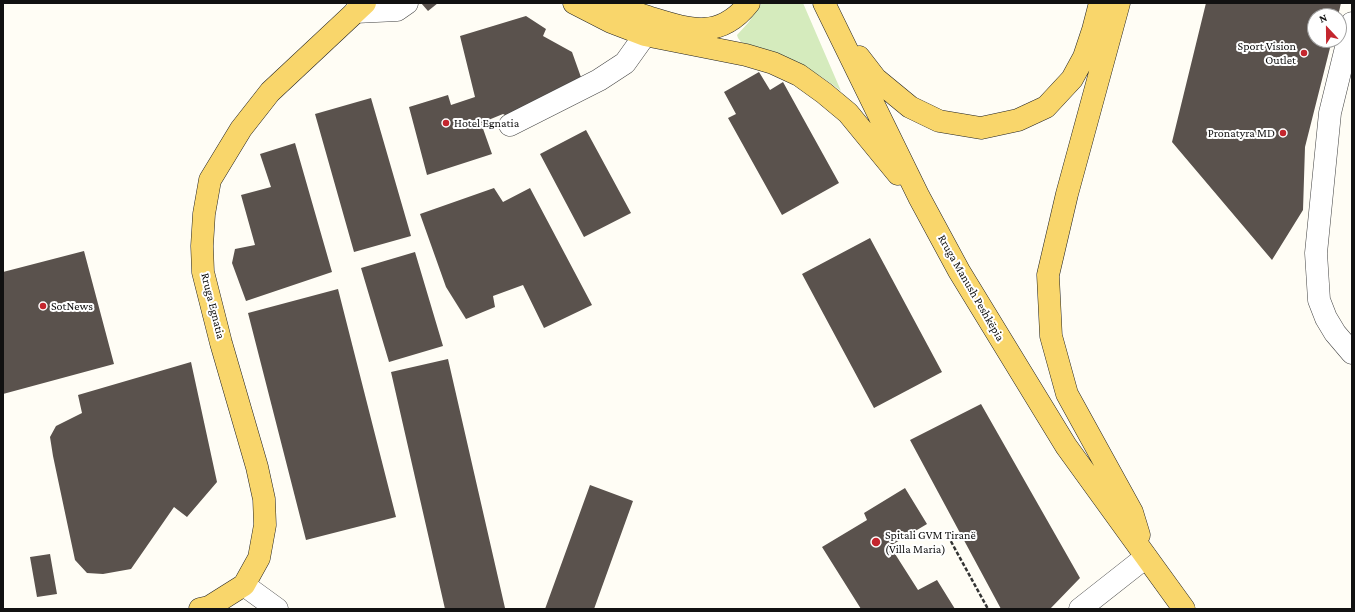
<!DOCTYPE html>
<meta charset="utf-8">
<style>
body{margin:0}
#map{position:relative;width:1355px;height:612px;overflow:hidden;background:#fffdf5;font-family:"Crimson Pro",serif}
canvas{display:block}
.frame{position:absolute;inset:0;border:4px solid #111;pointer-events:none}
.north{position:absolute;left:1307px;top:8px;width:40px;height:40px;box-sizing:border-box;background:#fff;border:1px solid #a0a0a0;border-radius:50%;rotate:338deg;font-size:11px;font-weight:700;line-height:16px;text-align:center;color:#111}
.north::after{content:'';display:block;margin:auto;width:14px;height:18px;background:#c4262e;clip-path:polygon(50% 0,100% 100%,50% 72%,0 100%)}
</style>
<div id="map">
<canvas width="1355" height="612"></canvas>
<div class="frame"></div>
<div class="north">N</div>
</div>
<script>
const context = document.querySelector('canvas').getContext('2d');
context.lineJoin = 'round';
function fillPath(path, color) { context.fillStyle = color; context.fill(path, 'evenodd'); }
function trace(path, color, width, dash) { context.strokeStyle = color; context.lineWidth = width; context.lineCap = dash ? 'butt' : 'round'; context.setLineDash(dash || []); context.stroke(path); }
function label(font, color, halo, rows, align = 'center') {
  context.font = font + ' "Crimson Pro",serif'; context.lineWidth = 4; context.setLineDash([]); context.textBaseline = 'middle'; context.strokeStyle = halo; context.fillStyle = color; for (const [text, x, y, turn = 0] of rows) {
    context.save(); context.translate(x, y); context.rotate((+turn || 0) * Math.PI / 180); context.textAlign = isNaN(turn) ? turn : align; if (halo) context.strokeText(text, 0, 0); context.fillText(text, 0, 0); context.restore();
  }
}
fillPath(new Path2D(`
 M762,3H803L841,91C810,66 779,54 741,42L738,38L737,35L748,23Z`), '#d5ebbd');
fillPath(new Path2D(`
 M421,3H438L428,11Z
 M1206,3H1341L1338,16H1315V40H1332L1305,147L1303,210L1272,260L1172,142Z
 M526,16L546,29L543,36L572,52L582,80L509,117L503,114L481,123L492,154L427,175L409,107L448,95L451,105L475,97L460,36Z
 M759,72L770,90L783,82L839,183L782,215L728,118L736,114L724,92Z
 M371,98L411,236L354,252L315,114Z
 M586,130L631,213L584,237L540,154Z
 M295,143L332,272L246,301L232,263L235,249L255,245L241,195L271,187L260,154Z
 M494,188L503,202L530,188L592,305L544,328L523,285L493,296L495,307L466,319L446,287L420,214Z
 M870,238L942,372L874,408L802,274Z
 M84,251L114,364L3,394V272Z
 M415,252L443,346L389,362L361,268Z
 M338,289L396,517L306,540L248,313Z
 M448,359L505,608L501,609H445L391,372Z
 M191,362L217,482L187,517L174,507L131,569L103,574L87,573L75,560L53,456L50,437L56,426L82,413L78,395Z
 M981,404L1080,578L1050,609H1001L910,440Z
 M590,485L633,501L594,609H545Z
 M905,488L927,524L890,546L918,590L937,580L955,609H861L822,547L867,520L864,513Z
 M50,554L57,594L37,597L30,557Z`), '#5a524d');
const minor = new Path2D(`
 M355,12L397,10L407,3
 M1352,23L1330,113L1316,253L1319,300L1326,318L1335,333L1352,353
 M510,125L599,80L625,63L645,35
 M244,585L277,609
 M1080,609L1146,557`);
const major = new Path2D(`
 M574,3L611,22L645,35L746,55L773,63L799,75L824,93L848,113L898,174
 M607,3C621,9 637,13 651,18C690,30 720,40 749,3
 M824,3L919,197L959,271L1066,446L1184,609
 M1119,3L1067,194L1048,275L1051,336L1067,394L1132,512L1139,535
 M859,57L876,79L910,107L939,121L981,128L1018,120L1046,107L1072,79L1084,57L1093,30L1100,3
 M200,609L209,607L244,585L259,558L265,525L264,499L257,467L221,343L203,272L202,246L204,214L210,180L241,129L270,92L365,3`);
trace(minor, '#444', 23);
trace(major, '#222', 23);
trace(new Path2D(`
 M948,536L988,609`), '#333', 2.5, [4, 2]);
trace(minor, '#fff', 22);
trace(major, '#f9d66b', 22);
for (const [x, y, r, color] of [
 [1304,53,4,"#c4262e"],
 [446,123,4,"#c4262e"],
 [1283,133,4,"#c4262e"],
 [43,306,4,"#c4262e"],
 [876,542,5,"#c4262e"]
]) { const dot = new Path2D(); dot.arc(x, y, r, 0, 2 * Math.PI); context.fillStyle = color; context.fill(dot); trace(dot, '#fff', 1.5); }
label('12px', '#111', '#fff', [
 ["Sport Vision",1296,46,"right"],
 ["Outlet",1296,60,"right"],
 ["Hotel Egnatia",454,123],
 ["Pronatyra MD",1275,133,"right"],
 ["SotNews",51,306],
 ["Spitali GVM Tiranë",885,535],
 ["(Villa Maria)",885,549]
], 'left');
label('12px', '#111', '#fff', [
 ["Rruga Manush Peshkëpia",971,288,60],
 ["Rruga Egnatia",213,306,76]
]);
</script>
